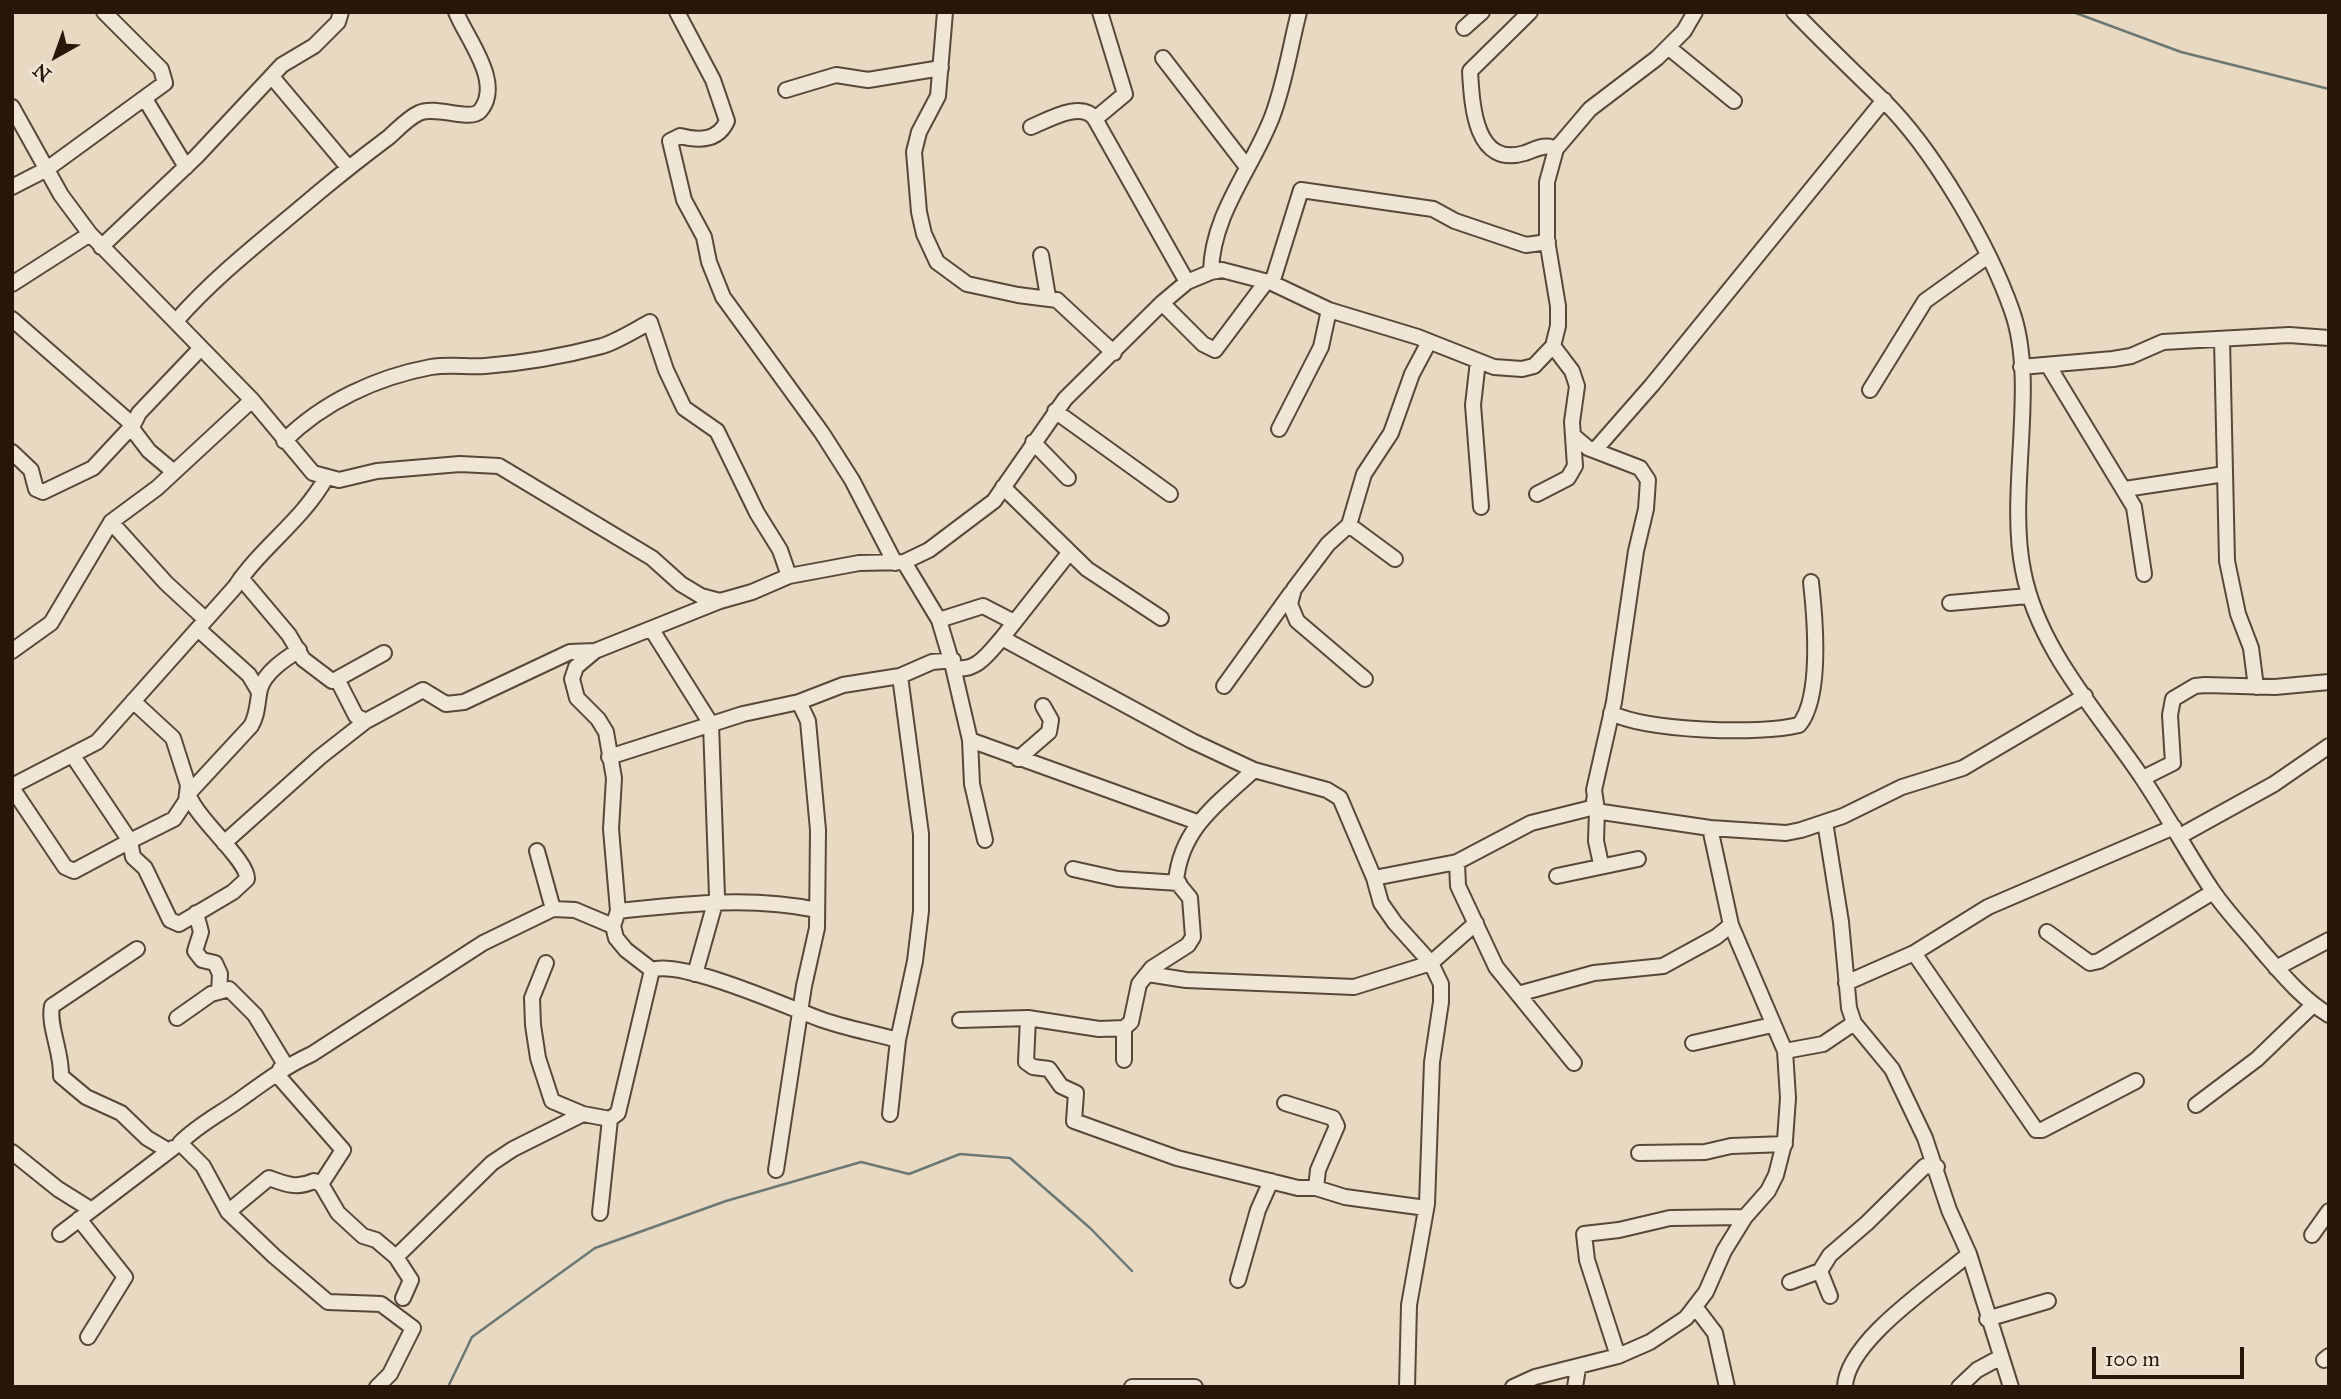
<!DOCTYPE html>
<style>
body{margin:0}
#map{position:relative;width:2341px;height:1399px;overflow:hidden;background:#e8d9c2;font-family:"IM FELL Great Primer",serif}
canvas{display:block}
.frame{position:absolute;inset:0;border:14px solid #281709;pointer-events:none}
.north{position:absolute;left:21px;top:21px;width:70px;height:70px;-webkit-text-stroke:5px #f0e6d7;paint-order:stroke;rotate:220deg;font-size:19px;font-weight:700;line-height:28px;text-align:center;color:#281709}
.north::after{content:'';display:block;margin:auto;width:24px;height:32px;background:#281709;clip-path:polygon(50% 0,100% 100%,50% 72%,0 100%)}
.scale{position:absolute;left:2092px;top:1347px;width:152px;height:32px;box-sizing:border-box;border:4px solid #281709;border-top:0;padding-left:9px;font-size:21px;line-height:24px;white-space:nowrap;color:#281709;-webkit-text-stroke:5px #f0e6d7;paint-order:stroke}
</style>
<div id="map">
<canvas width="2341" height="1399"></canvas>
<div class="frame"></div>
<div class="north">N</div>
<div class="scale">100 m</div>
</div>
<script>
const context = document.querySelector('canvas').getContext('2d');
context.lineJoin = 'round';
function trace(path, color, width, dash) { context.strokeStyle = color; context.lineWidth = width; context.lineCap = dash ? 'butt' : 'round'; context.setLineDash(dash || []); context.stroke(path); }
trace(new Path2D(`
 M2073,12L2181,52L2329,89
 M448,1387L472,1337L595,1248L726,1201L861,1162L909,1174L960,1154L1010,1158L1090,1228L1132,1271`), '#6b7873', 2.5);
const minor = new Path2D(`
 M677,12L713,80L727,121C718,141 699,141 680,136L670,141L684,200L704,237L709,262L723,297L822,433L852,480L895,563
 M945,12L938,96L919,132L914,152L919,212L924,234L937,262L967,284L1018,295L1057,300L1114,353
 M1100,12L1125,94L1095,119L1187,282
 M1530,12L1470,71C1472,106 1475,168 1525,153C1536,149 1546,143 1556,149
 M1794,12C1823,42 1853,71 1883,100C1933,149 1989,245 2012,311C2038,384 2007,490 2023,570C2038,650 2099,713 2143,779C2167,815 2188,854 2212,890C2226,911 2245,930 2261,950C2282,974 2301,998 2329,1015
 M1464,28L1482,12
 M1668,47L1734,101
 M1163,58L1247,167
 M273,78L347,166
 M786,90L836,75L868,80L941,68
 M145,99L186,167
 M12,107L61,195L90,234L252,400L313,473L339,480L377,471L460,464L499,466L652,558L681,584L701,596L720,601L752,592L789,576L859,563L904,562L929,550L994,501L1065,399L1162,303L1187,282L1211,272L1222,270L1272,283L1329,310L1418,337L1494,367L1522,369L1534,366L1553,346L1558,326V306L1547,240V182L1556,149L1590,109L1657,58L1684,31L1695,12
 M1031,127C1048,120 1082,100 1095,119
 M12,187L47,169L165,83L161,69L104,12
 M101,247L196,157L282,65L314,46L338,22L341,12
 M1041,255L1048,297
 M1211,272C1212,214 1252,169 1272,117C1285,83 1290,47 1299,12
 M1272,283L1301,190L1433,209L1455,221L1526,245L1548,242
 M12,284L90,234
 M1162,303L1203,344L1215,350L1266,282
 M12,319L133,425L139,413L200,349
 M176,321C218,273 269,235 318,193C342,173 365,155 389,137C398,129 408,118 419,113C436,105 470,122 480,111C504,83 466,38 456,12
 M2222,339L2227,561L2238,614L2251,648L2256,687
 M1478,361L1473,405L1481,507
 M2048,365L2134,507L2144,574
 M2021,367L2113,359L2131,356L2163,342L2289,335L2329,338
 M1870,390L1925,301L1988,256
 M1055,411L1170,494
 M1279,429L1321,347L1329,310
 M1575,437L1588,448L1640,468L1648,480L1646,509L1636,551L1614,702L1594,790L1597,810L1596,841L1601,864
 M284,441C323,402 377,377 431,367C449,364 467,367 485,366C524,363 564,356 602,346C618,341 635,330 650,322L666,370L684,408L717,431L757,513L780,550L789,576
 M1033,442L1068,478
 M1595,450L1652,385L1884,100
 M12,452L31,470L36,489L43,492L93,468L133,425V430L149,451L174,472
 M1003,487L1087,569L1161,618
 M2125,489L2225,474
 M1537,494L1568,478L1575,466L1572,422L1577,386L1572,371L1553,346
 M111,522L166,583L205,619
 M1349,525L1395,559
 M904,562L939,620L953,667C975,674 989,653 1002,638L1192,741L1254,770L1327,790L1340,798L1374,878L1381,903L1395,923L1431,963L1441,984V1002L1432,1062L1427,1204L1409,1305L1407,1387
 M1950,603L2028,596
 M939,620L983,606L1014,622
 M198,629L249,675L259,692
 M652,630L711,724L717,896L695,974
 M1002,638L1069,553
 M12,651L51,623L111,522L157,488L252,400
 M595,651L576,667L572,679L577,698L598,719L606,732L614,778L611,829L618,911L613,926L616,938L626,950L652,970C680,959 788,1007 820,1019C845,1028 873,1033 898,1040
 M953,667L970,740L1197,822
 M337,679L384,653
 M1365,679L1297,621L1290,604L1294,589L1328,544L1349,525L1364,474L1391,433L1412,374L1429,342
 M1224,686L1291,593
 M133,701L173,738L188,785L186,801L174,819L130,841L133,857L145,868L170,920L179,924L233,892L247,879C248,860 198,821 188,794L251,726C258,714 257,703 260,689C265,672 285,659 299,650
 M1611,713C1648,731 1759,735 1799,725C1822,698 1815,617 1811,582
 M366,721L423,690L446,704L464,702L570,652L595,651L720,601
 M970,740L972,784L985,840
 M609,757L743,714L799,702L843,685L900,676
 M1018,759L1049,732L1051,720L1043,706
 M2143,778L2173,763L2170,715L2173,699L2195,686L2205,685L2275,687L2329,682
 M12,786L97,742L235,587C262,546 301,522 326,478
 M12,788L65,867L74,871L130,841L73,756
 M1594,800L1595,807L1602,812L1710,828L1786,833L1801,830L1843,816L1902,787L1963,768L2085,696
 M1825,822L1841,922L1849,1008L1854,1023L1892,1069L1925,1138L1949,1210L1969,1254L2011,1387
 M2180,836L2274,784L2329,746
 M224,843L320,757L366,721L356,716L337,679L332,681L303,659L289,635L241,578
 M537,851L553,909
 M1457,862L1458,886L1496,967L1574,1063
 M1073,869L1118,879L1179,883
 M1557,876L1638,859
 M1374,878L1457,862L1531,823L1595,807
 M618,911C685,904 750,896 817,910
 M196,913L201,932L195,951L202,960L215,963L220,974L219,992
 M2047,932L2090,963L2099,961L2213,892
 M137,949L52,1006C48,1026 62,1052 61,1076L86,1097L121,1113L147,1138L169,1151
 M1914,953L2036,1130H2042L2136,1081
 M546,963L532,998L533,1025L538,1058L552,1101L583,1114
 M2276,968L2329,940
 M1148,974L1186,980L1354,987L1431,963L1476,923
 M1846,983L1914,953L1988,907L2174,827
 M1518,994L1594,973L1663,966L1716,937L1731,925
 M177,1018L211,994L229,989L255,1015L286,1066
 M1028,1018L1026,1062L1033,1067L1049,1069L1061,1086L1076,1093L1074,1121L1177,1158L1298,1188H1316L1345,1197L1426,1208
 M960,1020L1028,1018L1099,1029L1124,1028L1131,1022L1139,984L1152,968L1188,945L1193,937L1190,898L1176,881C1181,828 1218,803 1254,770
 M1124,1028V1060
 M1693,1043L1772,1025
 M1785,1051L1823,1044L1854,1023
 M280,1069V1078L343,1150L321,1184
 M1285,1103L1333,1118L1337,1126L1318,1170L1316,1188
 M2196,1105L2257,1059L2313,1005
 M890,1114L898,1040L915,961L921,911V834L900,676L932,662L953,660
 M12,1152L58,1189L90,1209
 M1639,1153L1705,1152L1731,1146L1785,1144
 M776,1170L804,986L817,928L818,830L808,721L799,702
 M228,1212L274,1256L328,1302L381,1304L413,1328L390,1374L377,1387
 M600,1213L610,1119
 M79,1219L125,1277L88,1337
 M60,1234L173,1148
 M2312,1235L2329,1211
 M396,1257L492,1163L513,1149L583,1114L610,1119L618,1113L652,970
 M1238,1280L1258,1210L1271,1181
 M1790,1282L1820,1271
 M1830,1296L1820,1271L1830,1255L1867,1223L1925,1166L1937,1167
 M403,1298L411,1280L396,1257L376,1240L363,1236L338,1213L321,1184L314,1181C297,1189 285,1184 269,1178L228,1212L203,1166L180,1143C198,1125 218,1115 238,1101C263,1083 284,1067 312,1054L483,943L553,909L575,910L613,926
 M1696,1308L1715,1333L1727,1387
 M1987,1319L2048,1301
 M1618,1356L1587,1260L1584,1234L1619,1230L1670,1218L1745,1217
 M2324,1360L2329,1356
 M1132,1387H1195
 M1513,1387L1535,1377L1618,1356L1650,1342L1686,1318L1706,1292L1724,1251L1745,1217L1768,1191L1776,1175L1785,1140L1788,1098L1785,1051L1731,925L1710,828
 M1575,1387L1578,1368
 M1845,1387C1846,1341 1937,1282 1969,1254
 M1959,1387L1977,1370L2001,1357`);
trace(minor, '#584837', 18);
trace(minor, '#f0e6d7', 14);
</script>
